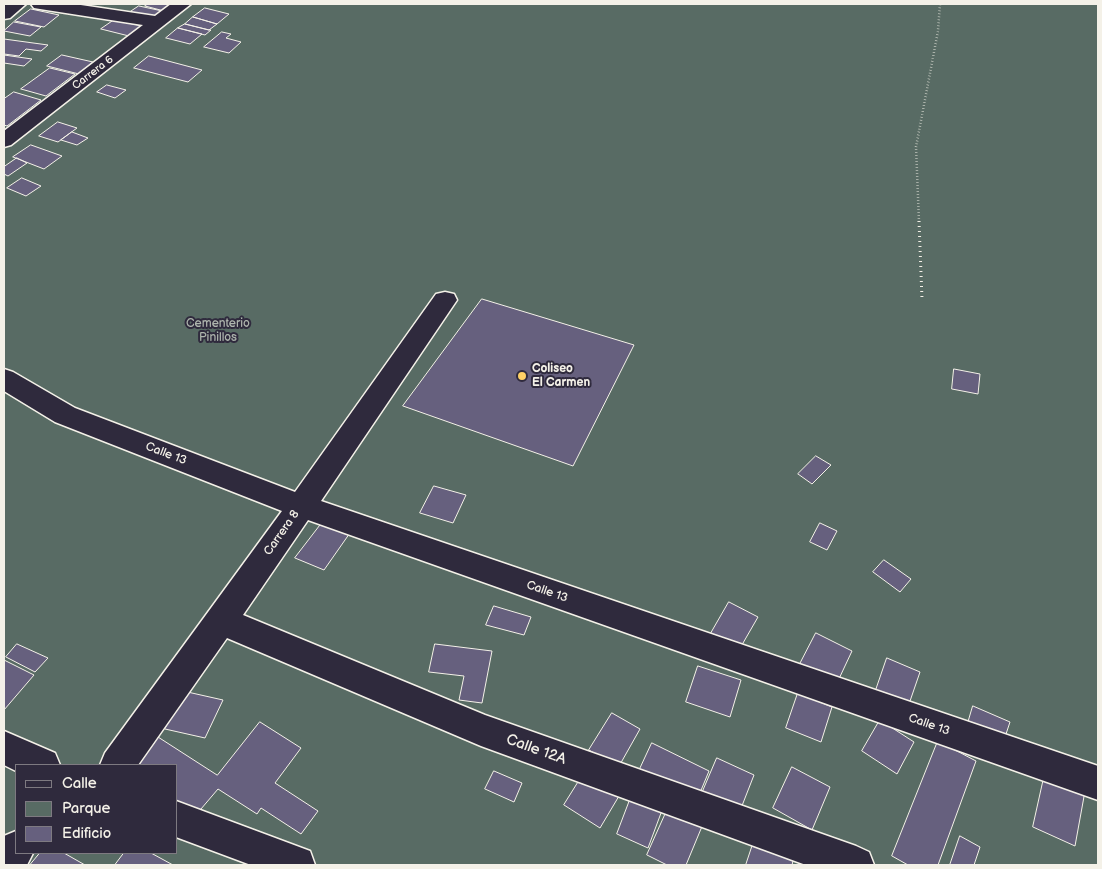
<!DOCTYPE html>
<style>
body{margin:0}
#map{position:relative;width:1102px;height:869px;overflow:hidden;background:#2f2a3d;font-family:"Balsamiq Sans",sans-serif}
canvas{display:block}
.frame{position:absolute;inset:0;border:5px solid #f4f1e8;pointer-events:none}
.legend{position:absolute;left:15px;top:764px;width:162px;height:90px;box-sizing:border-box;background:#2f2a3d;border:1px solid #7e7a81;margin:0;padding:6px 9px;list-style:none;font-size:15px;color:#f4f1e8}
.legend li{display:flex;align-items:center;gap:10px;height:25px}
.legend b{width:25px;border:1px solid #7e7a81}
</style>
<div id="map">
<canvas width="1102" height="869"></canvas>
<div class="frame"></div>
<ul class="legend">
<li><b style="height:6px;background:#2f2a3d"></b>Calle</li>
<li><b style="height:14px;background:#586b64"></b>Parque</li>
<li><b style="height:14px;background:#66607e"></b>Edificio</li>
</ul>
</div>
<script>
const context = document.querySelector('canvas').getContext('2d');
context.lineJoin = 'round';
function fillPath(path, color) { context.fillStyle = color; context.fill(path, 'evenodd'); }
function trace(path, color, width, dash) { context.strokeStyle = color; context.lineWidth = width; context.lineCap = dash ? 'butt' : 'round'; context.setLineDash(dash || []); context.stroke(path); }
function label(font, color, halo, rows, align = 'center') {
  context.font = font + ' "Balsamiq Sans",sans-serif'; context.lineWidth = 4; context.setLineDash([]); context.textBaseline = 'middle'; context.strokeStyle = halo; context.fillStyle = color; for (const [text, x, y, turn = 0] of rows) {
    context.save(); context.translate(x, y); context.rotate((+turn || 0) * Math.PI / 180); context.textAlign = isNaN(turn) ? turn : align; if (halo) context.strokeText(text, 0, 0); context.fillText(text, 0, 0); context.restore();
  }
}
fillPath(new Path2D(`
 M4,4H1098V865H4ZM16,765H176V853H16Z`), '#586b64');
const building = new Path2D(`
 M148,4H179L168,12L145,6Z
 M139,6L167,12L156,21L127,14Z
 M205,8L229,14L217,24L193,17Z
 M31,9L59,15L44,27L15,21Z
 M193,17L217,24L209,30L185,24Z
 M114,20L142,26L129,36L101,29Z
 M14,22L41,27L30,36L4,31Z
 M185,24L209,30H211L205,35L178,28Z
 M178,28L202,34L190,44L166,38Z
 M222,32L231,34L226,38L241,42L229,53L204,47Z
 M4,39L48,45L41,51L26,49L19,56L4,54Z
 M4,55L32,59L24,66L4,63Z
 M62,55L93,62L79,74L47,66Z
 M149,56L202,70L188,82L134,68Z
 M50,68L75,74L46,96L21,89Z
 M107,85L126,90L115,98L97,92Z
 M14,92L41,100L7,126L4,125V99Z
 M58,122L77,128L58,142L39,136Z
 M72,132L88,138L77,145L61,140Z
 M31,145L62,156L44,169L13,157Z
 M17,158L27,163L8,176L4,174V167Z
 M22,178L41,186L26,196L7,188Z
 M482,299L634,345L573,466L403,406Z
 M954,369L980,374L978,394L952,389Z
 M816,456L831,465L812,484L798,474Z
 M434,486L466,495L453,523L420,513Z
 M325,519L352,530L324,570L295,558Z
 M820,523L837,531L827,550L810,542Z
 M884,560L911,579L900,592L873,572Z
 M729,602L758,617L739,650L710,635Z
 M494,606L531,617L524,635L486,625Z
 M816,633L852,651L837,683L800,664Z
 M17,644L48,658L35,672L6,657Z
 M435,644L492,651L482,703L459,700L464,676L429,672Z
 M887,658L920,672L909,704L876,690Z
 M4,660L34,675L4,710Z
 M698,666L741,680L730,717L686,702Z
 M183,691L223,700L205,738L165,729Z
 M798,693L832,707L821,742L786,728Z
 M973,706L1010,722L1004,740L968,723Z
 M612,713L640,729L618,768L589,750Z
 M880,720L914,742L897,774L862,751Z
 M260,722L301,748L275,783L318,811L301,834L261,808L257,814L218,789L195,816L176,803V765H133L158,737L217,775Z
 M938,741L976,761L938,865H908L892,856Z
 M652,743L709,771L697,800L639,771Z
 M717,758L754,775L738,816L700,798Z
 M792,767L830,787L812,830L773,808Z
 M494,771L522,783L514,802L485,789Z
 M584,773L619,796L600,828L564,805Z
 M1045,773L1085,791L1075,846L1033,827Z
 M633,792L664,805L648,848L617,834Z
 M669,806L703,824L686,865H667L647,855Z
 M960,836L980,847L974,865H950Z
 M753,844L793,861L792,865H746Z
 M40,853H64L85,865H30Z
 M124,853H151L173,865H115Z`);
fillPath(building, '#66607e');
trace(building, '#f4f1e8', 1);
const street = new Path2D(`
 M6,4H26L10,18L4,19V6Z
 M31,4H74L155,16L171,4H191L11,145L4,147V131L143,25L40,9L34,8Z
 M445,292L454,294L457,300L321,501L1098,766V800L308,520L243,615L485,715L856,846L869,852L874,865H806L481,746L227,638L138,765H100L105,753L282,511L55,422L4,391V369L13,372L75,408L295,492L436,294Z
 M4,731L55,753L60,765H16V771L4,765Z
 M176,801L310,851L315,865H251L176,837Z
 M16,831V853H33L27,865H4V836Z`);
trace(street, '#f4f1e8', 3);
trace(new Path2D(`
 M919,222L916,147L938,31L940,4`), '#f4f1e8', 2.5, [0.5, 2.5]);
trace(new Path2D(`
 M919,221L922,299`), '#f4f1e8', 3, [1, 4]);
fillPath(street, '#2f2a3d');
for (const [x, y, r, color] of [
 [522,376,5,"#ffd166"]
]) { const dot = new Path2D(); dot.arc(x, y, r, 0, 2 * Math.PI); context.fillStyle = color; context.fill(dot); trace(dot, '#2f2a3d', 2); }
label('11px', '#f4f1e8', '#2f2a3d', [
 ["Carrera 6",93,73,-37]
]);
label('12px', '#aeb5ad', '#2f2a3d', [
 ["Cementerio",218,324],
 ["Pinillos",218,338]
]);
label('bold 12px', '#f4f1e8', '#2f2a3d', [
 ["Coliseo",532,369],
 ["El Carmen",532,383]
], 'left');
label('12px', '#f4f1e8', '#2f2a3d', [
 ["Calle 13",166,454,21],
 ["Carrera 8",282,533,-55],
 ["Calle 13",547,592,19],
 ["Calle 13",929,725,19]
]);
label('15px', '#f4f1e8', '#2f2a3d', [
 ["Calle 12A",536,750,20]
]);
</script>
